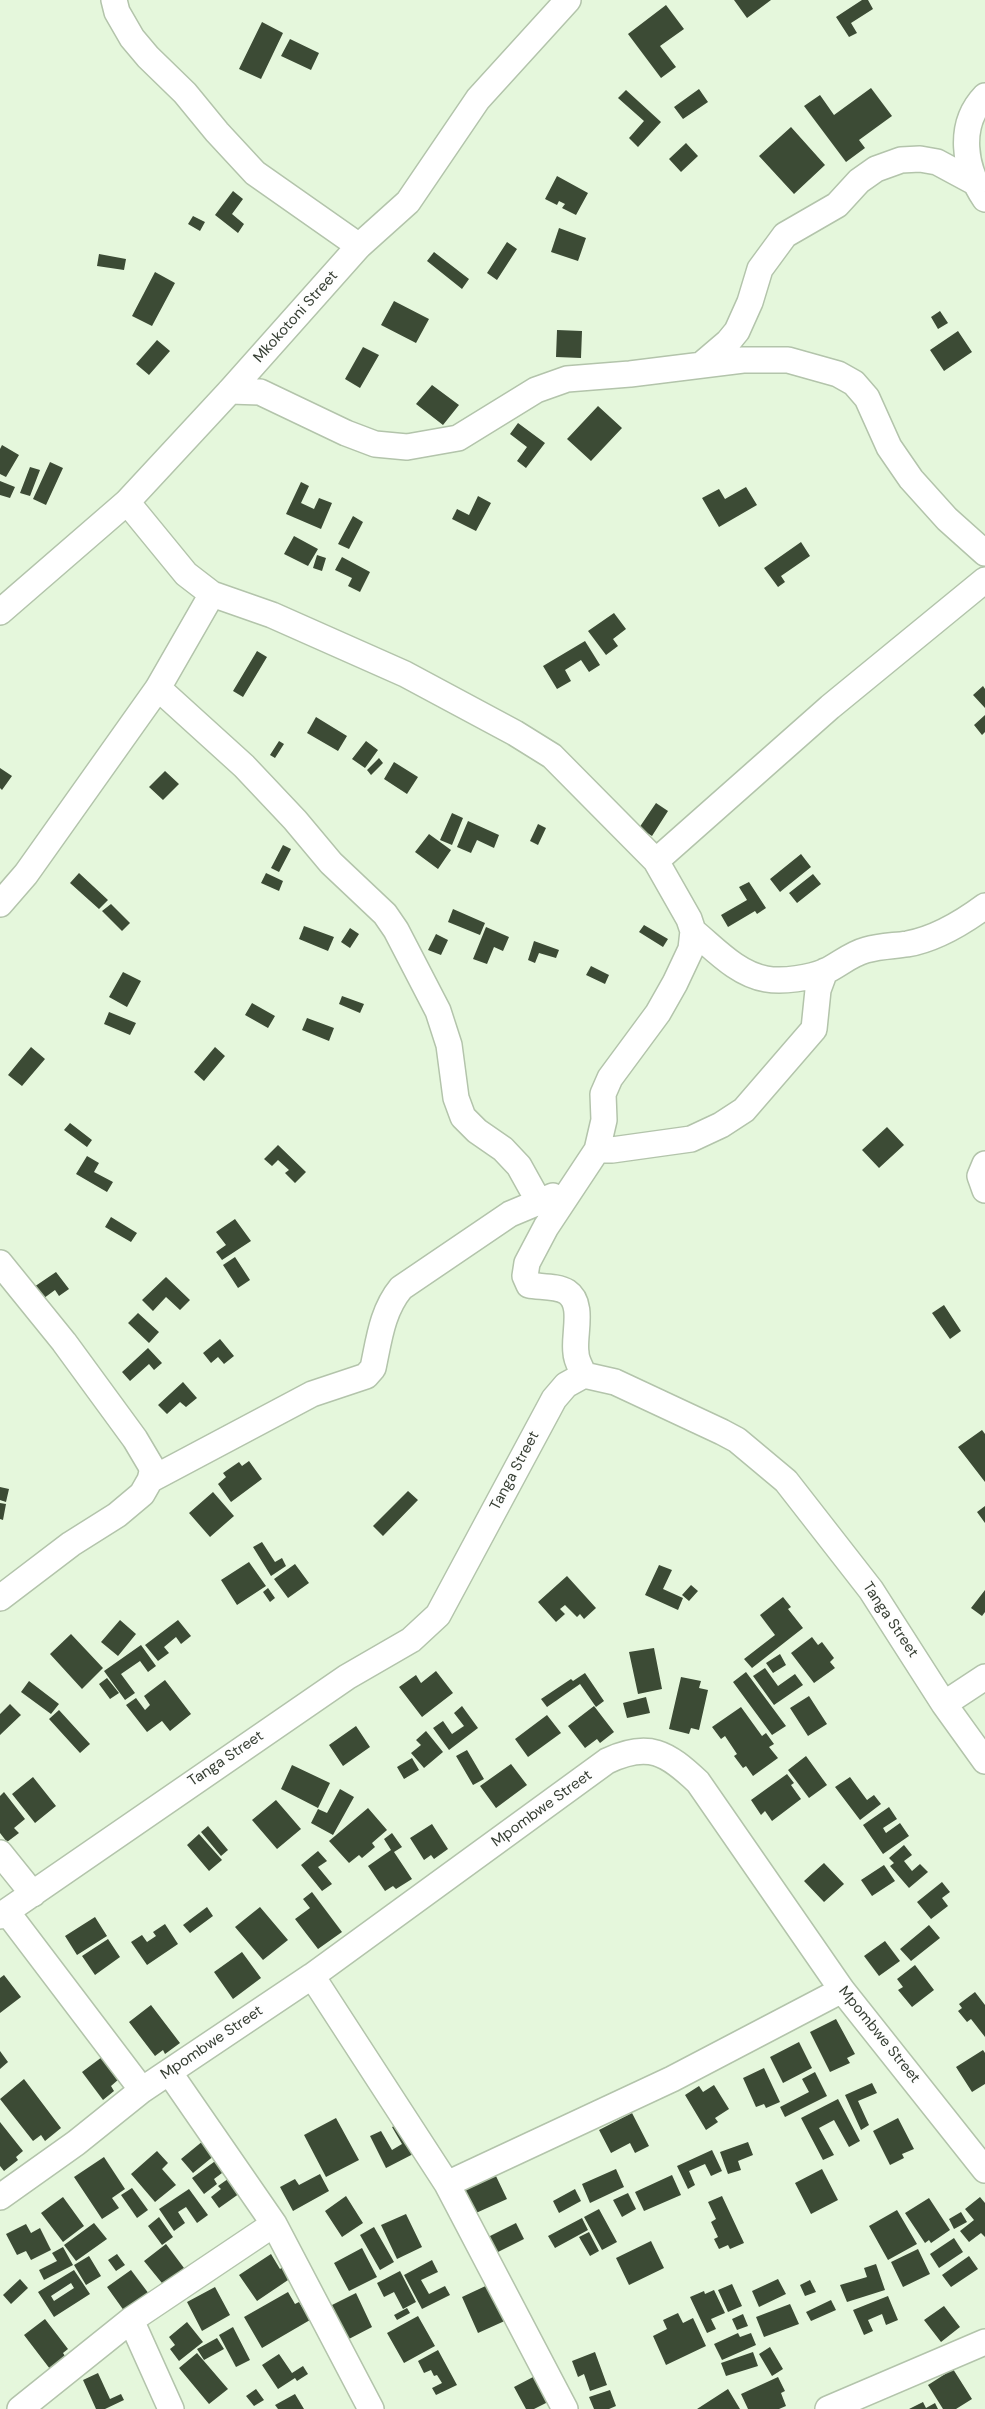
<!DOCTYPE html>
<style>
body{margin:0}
canvas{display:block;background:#e5f7dc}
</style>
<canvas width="985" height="2409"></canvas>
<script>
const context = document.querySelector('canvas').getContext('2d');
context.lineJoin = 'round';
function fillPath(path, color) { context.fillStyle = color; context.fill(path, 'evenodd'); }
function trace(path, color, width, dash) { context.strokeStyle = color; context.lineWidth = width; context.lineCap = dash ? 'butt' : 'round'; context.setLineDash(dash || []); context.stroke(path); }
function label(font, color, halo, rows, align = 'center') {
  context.font = font + ' "DM Sans",sans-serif'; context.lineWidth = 5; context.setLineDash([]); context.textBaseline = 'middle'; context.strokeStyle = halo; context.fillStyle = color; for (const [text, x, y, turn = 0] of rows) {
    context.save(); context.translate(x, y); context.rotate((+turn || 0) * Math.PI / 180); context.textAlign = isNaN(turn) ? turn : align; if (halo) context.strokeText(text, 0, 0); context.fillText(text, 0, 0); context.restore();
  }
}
fillPath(new Path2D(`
 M734,0H771L747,18Z
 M862,0H868L873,9L851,23L857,33L849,37L836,17Z
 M666,5L684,29L660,46L676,67L661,78L628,34Z
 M262,22L283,33L261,79L239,69Z
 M290,39L319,53L311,70L281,56Z
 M871,88L892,116L859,140L865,148L846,162L804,106L820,95L834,115Z
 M699,89L708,102L683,119L674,107Z
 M626,90L661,122L638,147L629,138L644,121L618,98Z
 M791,127L825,165L794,194L759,156Z
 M686,143L698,156L681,172L669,159Z
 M557,176L588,193L576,215L562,208L565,204L559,201L557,205L545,199Z
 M233,191L243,199L232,214L244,224L238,233L215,215Z
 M193,216L205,222L200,231L188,224Z
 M559,228L586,238L578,261L551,252Z
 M507,242L517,249L497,280L487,273Z
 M434,252L469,279L462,289L427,261Z
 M99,254L126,259L124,270L97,266Z
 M155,272L175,283L152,326L132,316Z
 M394,301L429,319L416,343L381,325Z
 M940,311L948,323L938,329L931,317Z
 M557,330L582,331L581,358L556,357Z
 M958,331L972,352L944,371L930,350Z
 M157,340L170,351L149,375L136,364Z
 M363,347L379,355L360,388L345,379Z
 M432,385L459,405L443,425L416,404Z
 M598,406L622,428L591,461L567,439Z
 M518,423L545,443L526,468L517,461L527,447L510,434Z
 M2,445L19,455L6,477L0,474V449Z
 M50,462L63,468L46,505L33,499Z
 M30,467L40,470L30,496L20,493Z
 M0,481L15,487L10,498L0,495Z
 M301,482L309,486L301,503L314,509L319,498L332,503L321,529L286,514Z
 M746,487L757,505L719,527L702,498L719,489L725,499Z
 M478,496L491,503L476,531L452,519L457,509L469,515Z
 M353,516L363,522L349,549L338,544Z
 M294,536L318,549L308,566L284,554Z
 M801,542L810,556L781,576L785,582L778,587L764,568Z
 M317,555L326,558L322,571L313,568Z
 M342,557L370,572L360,592L348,586L352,578L335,570Z
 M614,613L626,629L613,639L618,646L606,655L588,631Z
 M585,641L600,665L589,672L581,660L565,670L571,681L557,689L543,666Z
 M257,651L267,657L243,697L233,691Z
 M983,686L985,689V708L973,695Z
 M985,715V732L982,735L974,725Z
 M316,717L347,736L338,751L307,733Z
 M279,741L284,744L275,758L270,755Z
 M366,741L378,750L365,768L352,759Z
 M379,758L383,763L371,775L367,770Z
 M394,762L418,777L407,794L384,779Z
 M0,768L12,776L2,790L0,788Z
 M165,771L179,784L163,800L149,787Z
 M656,803L668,811L652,836L639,828Z
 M452,813L463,818L452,845L440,840Z
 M468,821L499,835L494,848L477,840L471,853L457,847Z
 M538,824L546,828L538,845L530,841Z
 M429,834L451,850L438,869L415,852Z
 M283,845L291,849L279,872L271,868Z
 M801,854L811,867L780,892L770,879Z
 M79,873L108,900L99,909L70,883Z
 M266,873L283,881L279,891L261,883Z
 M813,874L821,884L797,903L789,893Z
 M749,882L766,908L757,914L755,911L728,927L721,915L747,900L739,887Z
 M111,904L130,923L122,931L102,911Z
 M453,909L485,923L480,935L448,922Z
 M644,925L668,939L663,947L639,932Z
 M304,926L334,937L328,951L299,939Z
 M486,927L509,937L503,951L494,947L487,964L473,959Z
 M350,928L359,934L350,948L341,942Z
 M436,934L448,940L441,955L428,950Z
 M534,941L559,950L556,958L539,953L535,963L528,960Z
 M591,966L609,975L605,984L586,975Z
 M123,972L141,981L127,1007L109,997Z
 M342,996L364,1004L360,1013L339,1004Z
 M252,1003L275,1016L268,1028L245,1015Z
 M109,1012L136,1023L130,1035L104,1024Z
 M307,1018L334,1028L329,1041L302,1030Z
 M31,1047L45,1059L22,1086L8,1075Z
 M215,1047L225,1056L204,1081L194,1072Z
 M70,1123L92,1140L87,1147L64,1130Z
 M887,1127L904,1145L879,1168L862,1150Z
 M278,1145L306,1172L295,1183L285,1173L289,1170L278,1160L272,1166L264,1159Z
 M87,1156L99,1163L94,1172L113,1182L107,1192L76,1174Z
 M111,1217L137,1233L131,1242L105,1227Z
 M235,1219L251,1241L222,1260L216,1252L226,1245L216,1232Z
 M235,1257L250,1280L238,1288L223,1265Z
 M56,1272L69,1289L59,1296L55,1290L40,1301L31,1289Z
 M166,1277L190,1300L180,1310L166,1297L153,1311L142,1300Z
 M944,1305L961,1331L950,1339L932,1313Z
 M138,1313L159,1332L149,1343L128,1323Z
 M220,1339L234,1356L224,1364L218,1357L211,1363L203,1353Z
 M148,1348L162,1363L154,1370L149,1364L130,1381L122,1372Z
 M183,1382L197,1398L186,1407L180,1402L167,1414L158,1405Z
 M982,1430L985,1434V1482L958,1447Z
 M249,1461L262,1479L231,1502L218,1484L226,1477L223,1473L239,1462L242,1466Z
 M0,1487L9,1489L6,1502L0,1500Z
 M408,1491L418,1500L383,1536L373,1526Z
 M213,1492L234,1516L210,1537L189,1513Z
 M0,1503L6,1504L3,1520L0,1519Z
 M985,1506V1523L977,1512Z
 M262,1542L275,1562L282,1558L286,1566L271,1576L253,1547Z
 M249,1562L266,1586L237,1605L221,1580Z
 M295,1564L309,1583L288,1598L274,1579Z
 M659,1565L672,1570L663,1589L683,1598L678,1610L645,1595Z
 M567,1576L596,1608L584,1619L580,1614L577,1617L565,1605L560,1609L565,1614L556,1622L538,1602Z
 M691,1585L698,1591L689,1601L682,1595Z
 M268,1588L275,1598L270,1602L263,1592Z
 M985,1590V1612L982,1616L971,1608Z
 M783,1597L791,1607L788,1609L803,1628L752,1668L744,1659L775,1635L760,1615Z
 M120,1620L136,1634L118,1656L101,1642Z
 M178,1620L191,1636L181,1644L176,1637L164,1647L169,1653L158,1661L145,1645Z
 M71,1634L103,1668L82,1689L50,1654Z
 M812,1637L818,1645L822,1642L834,1658L830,1662L835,1668L814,1683L791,1653Z
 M141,1645L156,1666L148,1672L140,1661L121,1674L135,1693L125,1700L104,1671Z
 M654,1648L662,1689L638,1694L629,1652Z
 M780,1654L786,1665L773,1673L766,1663Z
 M765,1668L778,1686L795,1674L803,1685L774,1705L753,1676Z
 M436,1671L453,1693L422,1717L399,1687L416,1675L421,1683Z
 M746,1672L786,1726L772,1735L733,1682Z
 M585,1673L604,1701L596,1707L580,1684L547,1707L541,1699L571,1679L573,1681Z
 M681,1677L701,1681L699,1688L708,1690L699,1730L691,1728L689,1734L669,1729Z
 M107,1678L119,1693L110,1699L99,1684Z
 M165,1680L191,1714L170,1731L162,1721L147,1732L126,1705L136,1698L145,1710L150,1705L144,1696Z
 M29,1681L59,1704L51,1714L21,1692Z
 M809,1696L827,1724L808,1736L790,1708Z
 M646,1697L650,1713L627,1718L623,1703Z
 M10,1704L21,1715L0,1735V1714Z
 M462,1706L478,1728L449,1750L433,1728L443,1721L452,1734L464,1726L454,1713Z
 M594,1706L614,1732L600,1743L597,1739L585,1748L568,1726Z
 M741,1707L762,1736L766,1733L774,1744L769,1747L778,1758L753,1776L746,1766L743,1768L734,1756L737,1754L725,1736L721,1739L712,1727Z
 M59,1710L90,1744L80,1753L49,1719Z
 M547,1715L561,1733L528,1757L515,1739Z
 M356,1726L370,1747L343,1766L329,1745Z
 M426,1731L443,1752L424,1768L411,1753L421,1745L416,1740Z
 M467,1750L484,1779L473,1785L456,1756Z
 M806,1756L827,1785L809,1798L788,1770Z
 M412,1758L419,1770L404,1779L397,1767Z
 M511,1764L527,1785L496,1808L480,1786Z
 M292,1765L330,1783L318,1808L281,1789Z
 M787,1774L794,1783L791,1785L801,1799L772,1821L765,1811L761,1815L751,1800Z
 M33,1777L56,1806L35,1823L12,1794Z
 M850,1777L867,1800L874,1795L881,1804L860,1820L835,1787Z
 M340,1789L354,1797L333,1835L311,1823L318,1809L327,1813Z
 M4,1792L25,1819L14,1828L19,1833L7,1842L0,1833V1796Z
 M276,1800L301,1829L277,1849L252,1820Z
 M889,1807L897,1819L883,1828L886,1833L900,1823L909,1836L883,1854L863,1825Z
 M368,1808L387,1830L372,1843L375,1847L362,1858L359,1855L349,1863L329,1841Z
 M432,1824L448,1849L434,1859L431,1855L424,1860L410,1838Z
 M208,1826L228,1850L221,1856L201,1832Z
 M392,1833L402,1847L394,1852L412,1879L396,1889L393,1886L385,1891L368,1866L391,1850L384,1839Z
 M199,1834L222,1860L209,1871L187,1845Z
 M904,1845L912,1855L904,1861L912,1871L920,1864L928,1872L909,1888L890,1866L894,1863L889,1858Z
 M318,1851L327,1861L318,1867L332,1884L322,1891L301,1865Z
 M824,1863L844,1884L824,1902L804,1881Z
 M884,1865L895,1881L872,1896L861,1880Z
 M942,1882L950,1892L942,1898L948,1906L931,1919L917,1902Z
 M312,1892L342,1932L318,1949L295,1919L310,1908L303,1899Z
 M207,1907L213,1916L190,1933L183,1925Z
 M260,1907L288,1940L263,1960L235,1927Z
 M95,1917L107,1936L77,1955L65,1936Z
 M165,1924L178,1944L147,1965L131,1942L142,1935L147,1942L156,1936L153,1932Z
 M929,1925L940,1938L911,1961L900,1949Z
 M108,1939L120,1957L95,1975L82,1956Z
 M885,1941L900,1961L879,1976L864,1956Z
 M242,1952L261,1978L233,1999L214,1972Z
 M915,1965L934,1990L912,2007L898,1990L903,1987L897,1979Z
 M4,1975L21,1997L0,2013V1978Z
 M975,1992L985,2005V2037L971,2019L967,2022L958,2011L962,2008L959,2004Z
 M151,2005L180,2043L165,2054L163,2050L155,2056L129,2022Z
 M836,2019L855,2054L847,2058L850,2063L830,2072L810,2032Z
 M799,2042L812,2068L783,2083L770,2057Z
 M983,2050L985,2053V2084L972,2092L956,2067Z
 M0,2051L8,2062L0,2069Z
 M102,2057L119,2079L111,2086L114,2091L103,2100L82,2072Z
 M764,2068L780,2102L766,2108L764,2104L756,2107L743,2078Z
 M815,2072L827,2096L785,2117L780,2107L809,2092L802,2079Z
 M24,2079L61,2128L45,2141L41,2135L33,2141L0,2099Z
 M872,2083L877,2093L858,2101L869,2125L861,2130L845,2095Z
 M714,2085L729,2109L715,2118L718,2122L706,2130L685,2095L699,2086L703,2092Z
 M838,2099L860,2141L849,2147L834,2120L819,2128L834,2155L823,2160L801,2118Z
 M632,2113L649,2146L635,2153L630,2143L611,2153L599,2130Z
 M336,2118L359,2160L326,2177L304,2135Z
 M898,2118L914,2149L902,2154L904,2158L890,2165L873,2131Z
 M404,2121L419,2151L386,2168L370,2136L381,2131L392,2150L402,2144L392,2127Z
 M0,2122L23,2151L16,2157L18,2160L4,2171L0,2166Z
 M209,2136L221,2150L193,2173L181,2159Z
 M748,2142L753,2155L738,2161L741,2170L728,2174L720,2152Z
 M712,2150L722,2171L711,2176L705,2164L689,2171L695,2185L688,2189L677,2166Z
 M157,2151L168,2163L162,2169L176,2185L155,2202L131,2174Z
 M104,2157L125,2189L112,2198L119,2208L102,2219L74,2177Z
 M218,2159L226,2170L214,2179L217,2184L204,2194L192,2178Z
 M616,2169L624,2187L590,2203L582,2184Z
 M822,2169L838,2200L811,2214L795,2183Z
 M320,2174L329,2191L293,2211L280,2187L295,2179L299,2185Z
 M495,2174L507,2199L476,2213L464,2189Z
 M672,2175L681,2195L644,2211L635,2192Z
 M232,2176L243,2191L219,2208L211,2197L221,2189L218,2186Z
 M132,2188L148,2210L137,2218L121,2195Z
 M189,2189L208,2215L197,2223L186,2207L178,2212L185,2223L174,2231L159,2209Z
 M575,2189L581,2201L559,2213L553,2201Z
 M628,2193L636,2209L622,2217L613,2200Z
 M346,2196L363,2223L342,2237L325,2211Z
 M722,2196L744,2243L730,2249L728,2245L719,2249L714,2239L718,2237L711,2222L716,2219L708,2202Z
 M63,2197L84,2226L63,2242L41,2213Z
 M980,2197L985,2203V2237L981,2233L969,2242L960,2231L974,2220L965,2209Z
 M929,2198L950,2230L931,2243L929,2240L925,2243L905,2213Z
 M599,2209L617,2242L602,2250L584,2217Z
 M897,2210L917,2244L888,2260L869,2226Z
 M961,2212L967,2222L954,2229L949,2219Z
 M406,2214L422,2247L397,2259L381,2225Z
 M159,2217L173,2237L162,2245L148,2226Z
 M582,2218L588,2230L555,2248L548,2236Z
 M94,2223L107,2239L76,2261L64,2245Z
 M516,2223L524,2239L488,2257L480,2241Z
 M26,2224L31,2233L40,2228L51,2250L31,2260L26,2251L17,2255L6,2234Z
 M374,2227L394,2262L380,2270L360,2235Z
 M589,2232L599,2251L590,2256L579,2237Z
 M954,2238L963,2252L939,2268L930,2254Z
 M651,2241L664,2268L629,2285L616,2258Z
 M166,2244L184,2268L177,2274L180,2278L166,2288L144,2261Z
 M63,2247L73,2265L44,2280L39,2270L57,2261L52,2253Z
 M362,2248L377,2277L349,2291L334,2263Z
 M918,2249L930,2274L903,2287L891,2262Z
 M117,2254L125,2265L116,2271L108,2260Z
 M271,2254L280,2269L283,2267L291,2278L257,2301L239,2275Z
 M89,2256L101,2276L86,2285L74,2265Z
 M969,2256L978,2269L951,2287L942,2275Z
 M432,2260L438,2272L421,2280L429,2294L445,2286L450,2295L422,2309L404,2275Z
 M876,2264L885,2290L847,2302L840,2285L867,2277L864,2268Z
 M74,2270L90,2294L54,2317L38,2292ZM71,2283L74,2288L54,2301L51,2296Z
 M131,2270L149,2294L127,2315L107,2287Z
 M400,2271L416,2302L403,2309L394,2292L384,2297L377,2283Z
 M20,2279L28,2288L11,2304L3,2295Z
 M778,2279L786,2294L759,2307L752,2291Z
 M810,2280L816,2292L805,2296L800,2285Z
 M492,2283L509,2319L478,2333L462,2297Z
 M732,2284L742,2306L728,2312L718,2290Z
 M215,2287L230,2315L202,2331L187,2302Z
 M714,2290L725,2313L711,2319L716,2329L707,2333L690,2297L704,2291L705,2294Z
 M288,2292L295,2304L299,2302L310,2320L262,2348L244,2317Z
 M356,2293L372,2327L347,2340L330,2306Z
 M888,2296L898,2320L886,2325L882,2314L868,2320L873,2331L864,2335L853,2310Z
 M831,2300L836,2310L811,2321L806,2312Z
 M790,2304L799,2324L764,2337L756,2317Z
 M944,2306L960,2327L941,2342L924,2320Z
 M407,2308L410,2313L397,2320L394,2315Z
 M678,2313L683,2323L693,2318L706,2346L666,2365L653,2336L667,2329L663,2320Z
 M743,2314L748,2326L737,2330L732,2319Z
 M418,2316L435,2346L404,2363L387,2333Z
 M45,2319L68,2349L63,2353L65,2356L50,2369L24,2335Z
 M187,2322L203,2342L179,2361L170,2349L175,2345L169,2337Z
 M233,2327L250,2360L236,2367L219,2335Z
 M738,2333L740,2337L751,2333L756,2345L722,2360L714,2344Z
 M217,2338L224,2349L204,2360L197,2349Z
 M770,2347L783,2369L772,2376L759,2354Z
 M438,2350L457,2385L436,2395L432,2388L442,2383L437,2375L434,2376L431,2370L424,2373L418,2361Z
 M595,2352L607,2385L590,2391L584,2374L578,2377L572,2361Z
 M753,2352L758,2366L726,2376L721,2363Z
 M197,2353L228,2389L209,2404L179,2368Z
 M279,2354L292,2373L303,2366L308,2374L297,2381L295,2378L278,2389L262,2365Z
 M953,2369L972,2399L956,2409H943L928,2385Z
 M98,2373L110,2399L121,2394L124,2400L105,2409H96L83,2380Z
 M535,2376L548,2402L534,2409H526L514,2387Z
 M778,2377L785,2391L781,2393L786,2406L779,2409H748L741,2394Z
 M256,2389L264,2400L254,2406L246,2396Z
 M728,2389L740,2409H697Z
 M610,2390L616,2406L609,2409H594L589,2397Z
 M295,2394L304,2409H278L275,2405Z
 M923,2402L926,2408L935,2403L938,2409H909Z`), '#3c4b35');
const minor = new Path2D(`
 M114,0L117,12L132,38L148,57L185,93L217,132L255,173L359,246
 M985,96C957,125 964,168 985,199
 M701,365L728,342L737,331L750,302L760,269L785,235L837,205L859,181L876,169L901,160L920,159L937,162L976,183
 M230,391L260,392L346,433L375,444L407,447L458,438L536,390L567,379L630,374L743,360H788L838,374L854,383L867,398L889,447L911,479L947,519L985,553
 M127,502L186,574L212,594L272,615L405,674L515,733L552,756L656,861L689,919L693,931L691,949L675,983L658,1013L610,1078L603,1094L604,1120L597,1150L546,1227L527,1263L525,1276L529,1285C539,1287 558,1286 567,1292C585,1304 573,1336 576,1353C576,1360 581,1368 584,1375
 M0,612L127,502L230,391L359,246L408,202L478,99L568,0
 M158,688L244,766L295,820L331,863L385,914L396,930L438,1011L449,1045L456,1098L463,1117L477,1131L503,1149L519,1166L539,1202
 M656,861L830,707L985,580
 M0,904L26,874L158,688L212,594
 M693,931C715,949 737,974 766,979C783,982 810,978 826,971C840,964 851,954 866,950C880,946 893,946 907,944C936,939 962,923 985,906
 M597,1150H612L691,1139L721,1125L744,1110L814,1029L818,990L825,971
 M985,1164L980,1176L985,1190
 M0,1263L64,1342L135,1439L151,1466L152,1472L150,1480L142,1494L117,1515L71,1544L0,1598
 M150,1480L312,1394L366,1376L373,1368C379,1340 382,1311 401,1288L510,1214L553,1196
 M944,1704L985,1677
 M0,1853L33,1894
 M7,1912L142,2090
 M0,1916L347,1677L411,1640L438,1615L554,1399L566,1385L584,1375L615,1382L722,1432L737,1440L786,1481L871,1590L944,1704L985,1761
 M312,1976L447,2184L565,2409
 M169,2072L274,2224L371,2409
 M447,2184L672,2079L842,1990
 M0,2197L76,2143L142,2090L312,1976L607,1761C649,1741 667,1753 698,1782L842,1990L985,2170
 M131,2320L171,2409
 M20,2409L131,2320L274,2224
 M828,2409L985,2342`);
trace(minor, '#b3c4ab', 28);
trace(minor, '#fff', 25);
label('15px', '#363e33', '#fefefe', [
 ["Mkokotoni Street",296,317,-48],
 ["Tanga Street",515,1471,-62],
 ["Tanga Street",890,1620,56],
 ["Tanga Street",226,1759,-34],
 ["Mpombwe Street",542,1809,-36],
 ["Mpombwe Street",879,2035,51],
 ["Mpombwe Street",212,2043,-34]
]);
</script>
